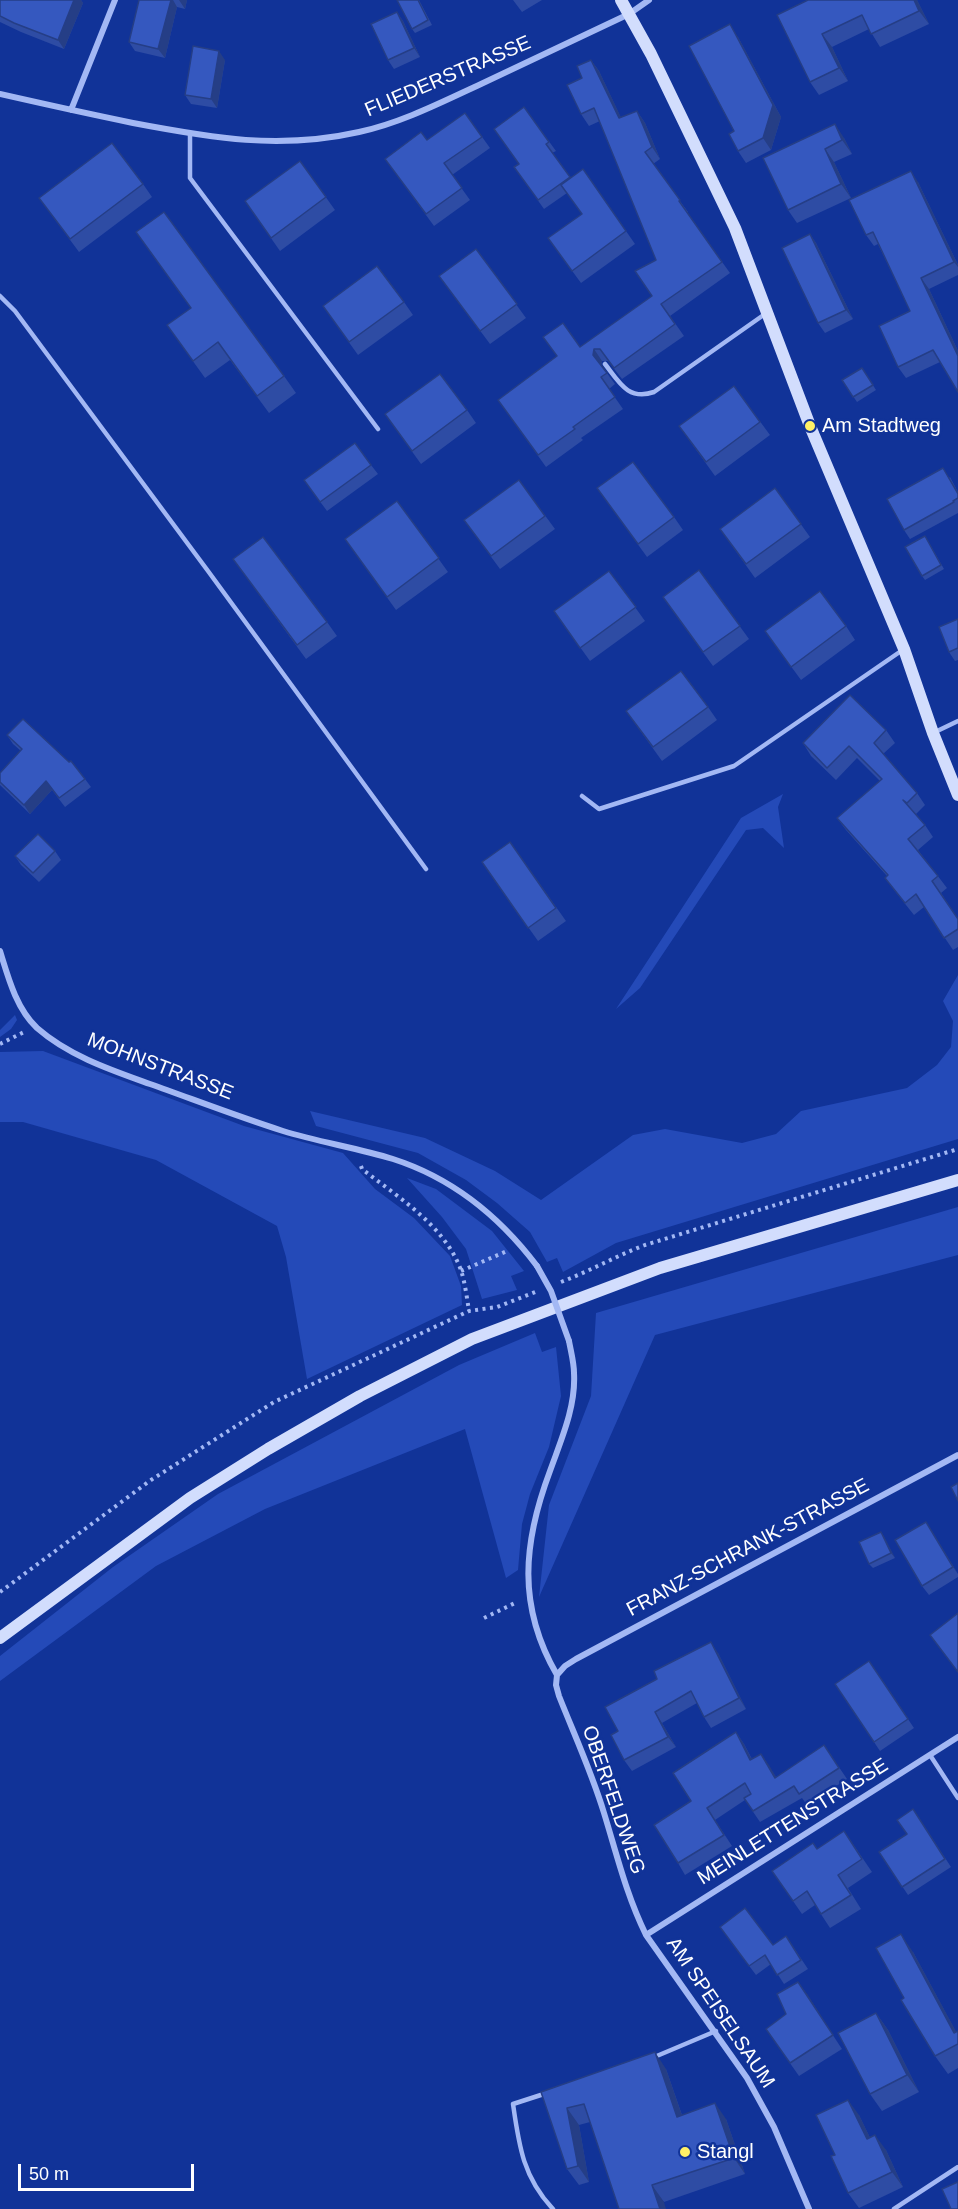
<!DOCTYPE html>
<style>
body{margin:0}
#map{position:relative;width:958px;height:2209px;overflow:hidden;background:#113398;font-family:Helvetica,sans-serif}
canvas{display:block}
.scale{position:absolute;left:18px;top:2164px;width:176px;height:27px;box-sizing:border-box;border:3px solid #fff;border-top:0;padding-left:8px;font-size:18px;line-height:21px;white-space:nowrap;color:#fff;-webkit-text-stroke:4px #113398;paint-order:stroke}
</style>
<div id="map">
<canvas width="958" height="2209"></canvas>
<div class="scale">50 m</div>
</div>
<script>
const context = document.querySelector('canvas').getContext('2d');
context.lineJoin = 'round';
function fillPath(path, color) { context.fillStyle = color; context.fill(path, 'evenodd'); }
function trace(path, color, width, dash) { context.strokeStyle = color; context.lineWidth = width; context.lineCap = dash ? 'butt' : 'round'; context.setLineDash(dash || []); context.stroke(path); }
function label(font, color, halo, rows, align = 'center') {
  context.font = font + ' Helvetica,sans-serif'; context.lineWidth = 5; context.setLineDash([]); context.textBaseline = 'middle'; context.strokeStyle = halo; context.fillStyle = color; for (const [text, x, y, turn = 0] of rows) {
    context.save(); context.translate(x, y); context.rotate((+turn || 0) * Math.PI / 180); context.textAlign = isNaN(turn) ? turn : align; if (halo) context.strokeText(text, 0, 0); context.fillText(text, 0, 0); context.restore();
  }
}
fillPath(new Path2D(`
 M783,794L778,807L784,848L763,828L746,830L640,988L616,1009L741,818Z
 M958,975V1139L616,1243L563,1272L557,1258L547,1262L530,1232L497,1203L466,1180L418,1153L316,1126L310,1111L425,1138L495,1171L541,1200L633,1135L665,1129L742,1143L776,1134L801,1111L907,1088L937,1065L951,1047L953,1021L943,1001Z
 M15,1015L17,1020L11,1029L0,1037V1030Z
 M43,1051L244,1126L343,1153L375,1189L414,1218L450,1256L461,1286L462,1305L307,1379L286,1257L277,1226L156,1160L23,1122H0V1052Z
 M407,1178L436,1189L492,1231L524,1271L511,1276L517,1290L482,1299L466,1249L442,1217Z
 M958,1207V1255L655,1335L539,1597L549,1505L591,1396L596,1313Z
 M535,1333L542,1352L556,1347L561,1396L549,1447L530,1494L522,1524L518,1570L506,1578L465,1429L265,1509L156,1566L0,1681V1656L113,1567L218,1494L459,1365Z`), '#244ab8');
trace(new Path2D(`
 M0,1044L24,1032
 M361,1166L362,1169C399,1198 444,1225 461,1270C465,1283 467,1298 469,1311
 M461,1271L507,1251
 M561,1282C590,1271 616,1256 645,1245L958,1149
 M0,1592L151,1480L274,1402L469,1311L497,1307L538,1291
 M484,1618L517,1602`), '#a3b8f4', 4, [3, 4.5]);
trace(new Path2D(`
 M190,133V178L378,429
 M0,296L15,311L208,571L426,869
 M605,364C619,382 628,401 654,392L765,314
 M933,733L958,721
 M582,796L599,809L734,766L904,649
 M930,1755L958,1798
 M652,2058L716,2031
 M547,2093L513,2104C519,2146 523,2177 553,2209
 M894,2209L958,2167`), '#a3b8f4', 4.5);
trace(new Path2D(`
 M0,94C44,104 89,114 133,123C212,138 279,150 359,132C401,123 442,102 481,84C531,60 580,37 629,14L649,0
 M71,110L115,0
 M0,951C8,977 16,1008 37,1028C69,1056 111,1070 150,1084C195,1100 239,1117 283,1131C319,1142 357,1148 393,1159C452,1178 500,1217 537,1266
 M557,1675L556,1685L559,1696C574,1734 592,1773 604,1813C617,1855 626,1894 646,1935L747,2078L774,2127L809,2209
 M557,1675L565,1666L576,1659L958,1455
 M557,1675C517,1606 523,1543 550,1471C561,1440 576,1407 574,1373C574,1363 571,1352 569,1341
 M646,1935L958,1737`), '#a3b8f4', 6);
trace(new Path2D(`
 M621,0L651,54L735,228L810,426L904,649L933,733L958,795
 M0,1638L190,1498L268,1449L360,1396L472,1339L660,1268L958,1180`), '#d2ddfd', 12);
trace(new Path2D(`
 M537,1266L551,1291L569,1341`), '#a3b8f4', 6);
fillPath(new Path2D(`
 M0,0H81L83,3L64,49L21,32L0,22Z
 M139,0H187L185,9L177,7L165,58L135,51L129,42Z
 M419,0L432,25L415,33L412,29Z
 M513,0H542L522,12Z
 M917,0L929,24L880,47L869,29L832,47L848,81L819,95L810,82L777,15Z
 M397,12L403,21L420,57L394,69L388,60Z
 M738,37L781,117L771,150L746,163L738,151L734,131Z
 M225,60L217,108L191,104L185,95Z
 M591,60L599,71L621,118L637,111L645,123L660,159L653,164L688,212L687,213L730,273L670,316L684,336L622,379L608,361H602L601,365L615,384L609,389L623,409L581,438L583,440L546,467L498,400L580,347L652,296L656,260L600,121L589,126L581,114L582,78Z
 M524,107L556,151L552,153L570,178L583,169L635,244L581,283L548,238L582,214L567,193L544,209L514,167L519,164Z
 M465,113L490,148L452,175L470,200L434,226L385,159L427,140Z
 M844,138L852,154L834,162L851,198L797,223L788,210L763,158Z
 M300,161L335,210L280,251L245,201Z
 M918,182L958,265V275L929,289L958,351V392L940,362L906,378L898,367L910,311L878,244L874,246L866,235Z
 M143,184L152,197L79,252L39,198Z
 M810,234L816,243L853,319L825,333L818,323Z
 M476,249L526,318L490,344L449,289Z
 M404,302L413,315L358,355L323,306Z
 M191,308L284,376L296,393L269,413L230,360L205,378L167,325Z
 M862,368L876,390L857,402L842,380Z
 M734,386L770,435L715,476L679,426Z
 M467,410L476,423L421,464L385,414Z
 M371,465L378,474L327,511L304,480Z
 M950,477L958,492V513L910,539L904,530Z
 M519,480L555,529L500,569L464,520Z
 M597,488L674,517L683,530L647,557Z
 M775,488L810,537L755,578L720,529Z
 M397,501L448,572L396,610L345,539Z
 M928,541L944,569L925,580L922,576Z
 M233,559L327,622L337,636L306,659Z
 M699,570L749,639L713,666L672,610Z
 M609,571L645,621L590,661L554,611Z
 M958,619V660L955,661L949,652Z
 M846,626L855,640L801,680L765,631Z
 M708,707L717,720L662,761L626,711Z
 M886,730L895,743L883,754L917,793L925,805L916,814L925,825L933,837L918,850L947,888L941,893L958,919V947L953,950L924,907L914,915L894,890L885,878L887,876L846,830L837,818L880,781L857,758L836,780L811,756L803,743Z
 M7,735L85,779L91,787L65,807L52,790L30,814L0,785V773L21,751L13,744Z
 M510,842L566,921L538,941L482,862Z
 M55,851L61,860L39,882L21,865L15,856Z
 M926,1522L958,1574V1577L929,1595L922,1586Z
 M881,1532L895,1558L873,1568L869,1564Z
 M718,1653L746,1709L711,1728L704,1717L697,1703L662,1723L676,1747L632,1771L624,1760L618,1731Z
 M869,1661L914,1728L880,1751L835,1684Z
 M736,1732L744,1744L752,1759L761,1754L776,1777L824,1745L847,1779L807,1805L802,1798L760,1822L745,1800L715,1820L732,1846L685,1875L678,1863L691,1801Z
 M913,1809L951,1867L908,1895L879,1852L907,1834Z
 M844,1831L872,1872L848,1888L861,1909L830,1928L815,1905L802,1914L772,1871L817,1849Z
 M720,1927L773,1945L786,1936L808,1969L784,1984L771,1964L756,1975Z
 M913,1952L956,2032L958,2031V2068L948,2074L935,2056L904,1998Z
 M798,1982L842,2049L799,2076L766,2029L786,2014Z
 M876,2013L888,2030L919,2092L882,2111L870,2094Z
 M666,2069L682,2115L726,2119L745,2174L664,2202L590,2122L579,2125L589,2182L579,2185L567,2169L541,2092Z
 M859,2115L870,2138L886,2150L903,2187L859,2208L848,2193L835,2155Z`), '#2e4ca4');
fillPath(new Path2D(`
 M74,0H81L83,3L64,49L58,40Z
 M171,0H173L177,7L165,58L158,49Z
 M179,0H187L185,9Z
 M914,0H917L929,24L919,11Z
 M397,12L403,21L420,57L414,48Z
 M730,24L738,37L781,117L771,150L763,138Z
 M822,34L832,47L848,81L839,68Z
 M219,51L225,60L217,108L211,99Z
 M591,60L599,71L627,130L619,118Z
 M637,111L645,123L660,159L652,147Z
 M835,124L844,138L852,154L842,140Z
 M825,149L834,162L851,198L841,184Z
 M911,171L918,182L958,265V267L954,262Z
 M810,234L816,243L853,319L846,310Z
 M921,278L929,289L958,351V356Z
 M594,349L602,361L601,366L593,355Z
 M943,468L958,492V494Z
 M46,781L52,790L30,814L24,805Z
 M926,1522L932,1531L958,1574L953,1567Z
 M881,1532L884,1536L895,1558L891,1553Z
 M711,1642L718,1653L746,1709L739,1698Z
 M655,1712L662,1723L676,1747L668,1737Z
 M736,1732L744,1744L758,1772L750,1760Z
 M761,1754L769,1765L783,1789L775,1778Z
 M901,1934L913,1952L958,2035L954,2033Z
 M798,1982L808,1995L842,2049L833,2035Z
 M876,2013L888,2030L919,2092L907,2075Z
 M655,2052L666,2069L688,2133L677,2117Z
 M848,2100L859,2115L878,2154L867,2139Z
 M715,2103L726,2119L745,2174L734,2158Z
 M567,2108L579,2125L589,2182L578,2166Z
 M875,2135L886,2150L903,2187L892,2172Z
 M652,2185L664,2202L666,2209H660Z`), '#253e86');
const building = new Path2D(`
 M0,0H74L58,40L14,23L0,16Z
 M139,0H171L158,49L129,42Z
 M397,0H418L428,20L412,29Z
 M808,0H914L919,11L871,34L862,15L822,34L839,68L810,82L777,15Z
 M397,12L414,48L388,60L371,24Z
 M730,24L773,105L763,138L738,151L729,134L734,131L689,46Z
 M193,46L219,51L211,99L185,95Z
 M591,60L619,118L637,111L652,147L645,152L680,200L679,201L722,262L661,304L675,324L614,368L600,349H594L593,355L607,373L601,377L615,397L573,427L575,429L538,455L498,400L557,356L543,337L563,323L580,347L652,296L635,271L656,260L594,108L581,114L567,85L582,78L577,66Z
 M524,107L549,142L546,144L570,177L538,200L514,167L519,164L494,129Z
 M465,113L482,137L444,163L462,188L426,214L385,159L421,132L427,140Z
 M835,124L842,140L825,149L841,184L788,210L763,158Z
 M112,143L143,184L70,239L39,198Z
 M300,161L326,197L271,238L245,201Z
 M583,169L626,231L572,271L548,238L582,214L561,185Z
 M911,171L954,262L921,278L958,356V392L933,350L898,367L879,326L910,311L873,232L866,235L849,200Z
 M164,212L284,376L257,396L218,342L193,361L167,325L191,308L136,232Z
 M810,234L846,310L818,323L782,248Z
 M476,249L517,304L480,331L439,276Z
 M377,266L404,302L349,342L323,306Z
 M862,368L873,385L853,397L842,380Z
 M440,374L467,410L412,451L385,414Z
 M734,386L760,422L706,462L679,426Z
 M355,443L371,465L320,502L304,480Z
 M633,462L674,517L638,544L597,488Z
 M943,468L958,494V498L953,501L954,502L904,530L887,499Z
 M519,480L545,516L491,556L464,520Z
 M775,488L801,524L746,564L720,529Z
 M397,501L439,558L387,597L345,539Z
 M925,536L941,565L922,576L905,547Z
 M263,537L327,622L297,645L233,559Z
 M699,570L740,626L703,652L663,597Z
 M609,571L636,607L580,648L554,611Z
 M820,591L846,626L791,667L765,631Z
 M958,619V648L949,652L939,627Z
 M681,671L708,707L653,747L626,711Z
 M850,695L886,730L874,743L917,793L907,803L903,800L925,825L908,839L938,876L932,881L958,919V929L944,938L916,894L905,903L885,878L888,875L837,818L882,779L849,746L827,768L803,743Z
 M23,719L69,762L71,761L85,779L59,798L46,781L24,805L0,782V773L22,749L7,735Z
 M38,834L55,851L33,873L15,856Z
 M510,842L556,908L528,928L482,862Z
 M958,1483V1501L951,1487Z
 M926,1522L953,1567L922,1586L895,1540Z
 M881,1532L891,1553L869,1564L859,1542Z
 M958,1613V1672L930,1635Z
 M711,1642L739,1698L704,1717L691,1691L655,1712L668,1737L624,1760L611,1735L618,1731L605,1707L657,1679L654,1671Z
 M869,1661L908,1719L874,1742L835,1684Z
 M736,1732L750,1760L761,1754L775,1778L824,1745L839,1768L799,1794L794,1786L753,1811L744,1798L751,1794L745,1783L707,1808L724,1835L678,1863L654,1825L691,1801L673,1773Z
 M913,1809L945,1859L902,1887L879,1852L907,1834L897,1820Z
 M844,1831L862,1859L838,1875L851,1895L821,1914L807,1891L793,1901L772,1871L813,1843L817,1849Z
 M745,1908L773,1945L786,1936L801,1960L777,1975L765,1955L749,1966L720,1927Z
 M901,1934L954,2033L958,2031V2044L935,2056L901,2000L904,1998L876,1948Z
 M798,1982L833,2035L790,2063L766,2029L786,2014L777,1994Z
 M876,2013L907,2075L870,2094L838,2033Z
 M655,2052L677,2117L715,2103L734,2158L652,2185L660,2209H619L584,2104L567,2108L578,2166L567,2169L541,2092Z
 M848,2100L867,2139L875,2135L892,2172L848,2193L831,2156L835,2155L816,2115Z
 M958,2182V2209H951L942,2189Z`);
fillPath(building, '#3558bf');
trace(building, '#253e86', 1.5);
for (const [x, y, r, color] of [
 [810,426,6,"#fff066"],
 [685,2152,6,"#fff066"]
]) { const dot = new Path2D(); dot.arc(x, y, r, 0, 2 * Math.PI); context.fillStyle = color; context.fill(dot); trace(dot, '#113398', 2); }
label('20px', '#fff', '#113398', [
 ["FLIEDERSTRASSE",448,77,-23],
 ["MOHNSTRASSE",160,1067,21],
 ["FRANZ-SCHRANK-STRASSE",748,1548,-28],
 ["OBERFELDWEG",613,1800,71],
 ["MEINLETTENSTRASSE",793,1822,-32],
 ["AM SPEISELSAUM",720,2013,56]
]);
label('20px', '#fff', '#113398', [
 ["Am Stadtweg",822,426],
 ["Stangl",697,2152]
], 'left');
</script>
